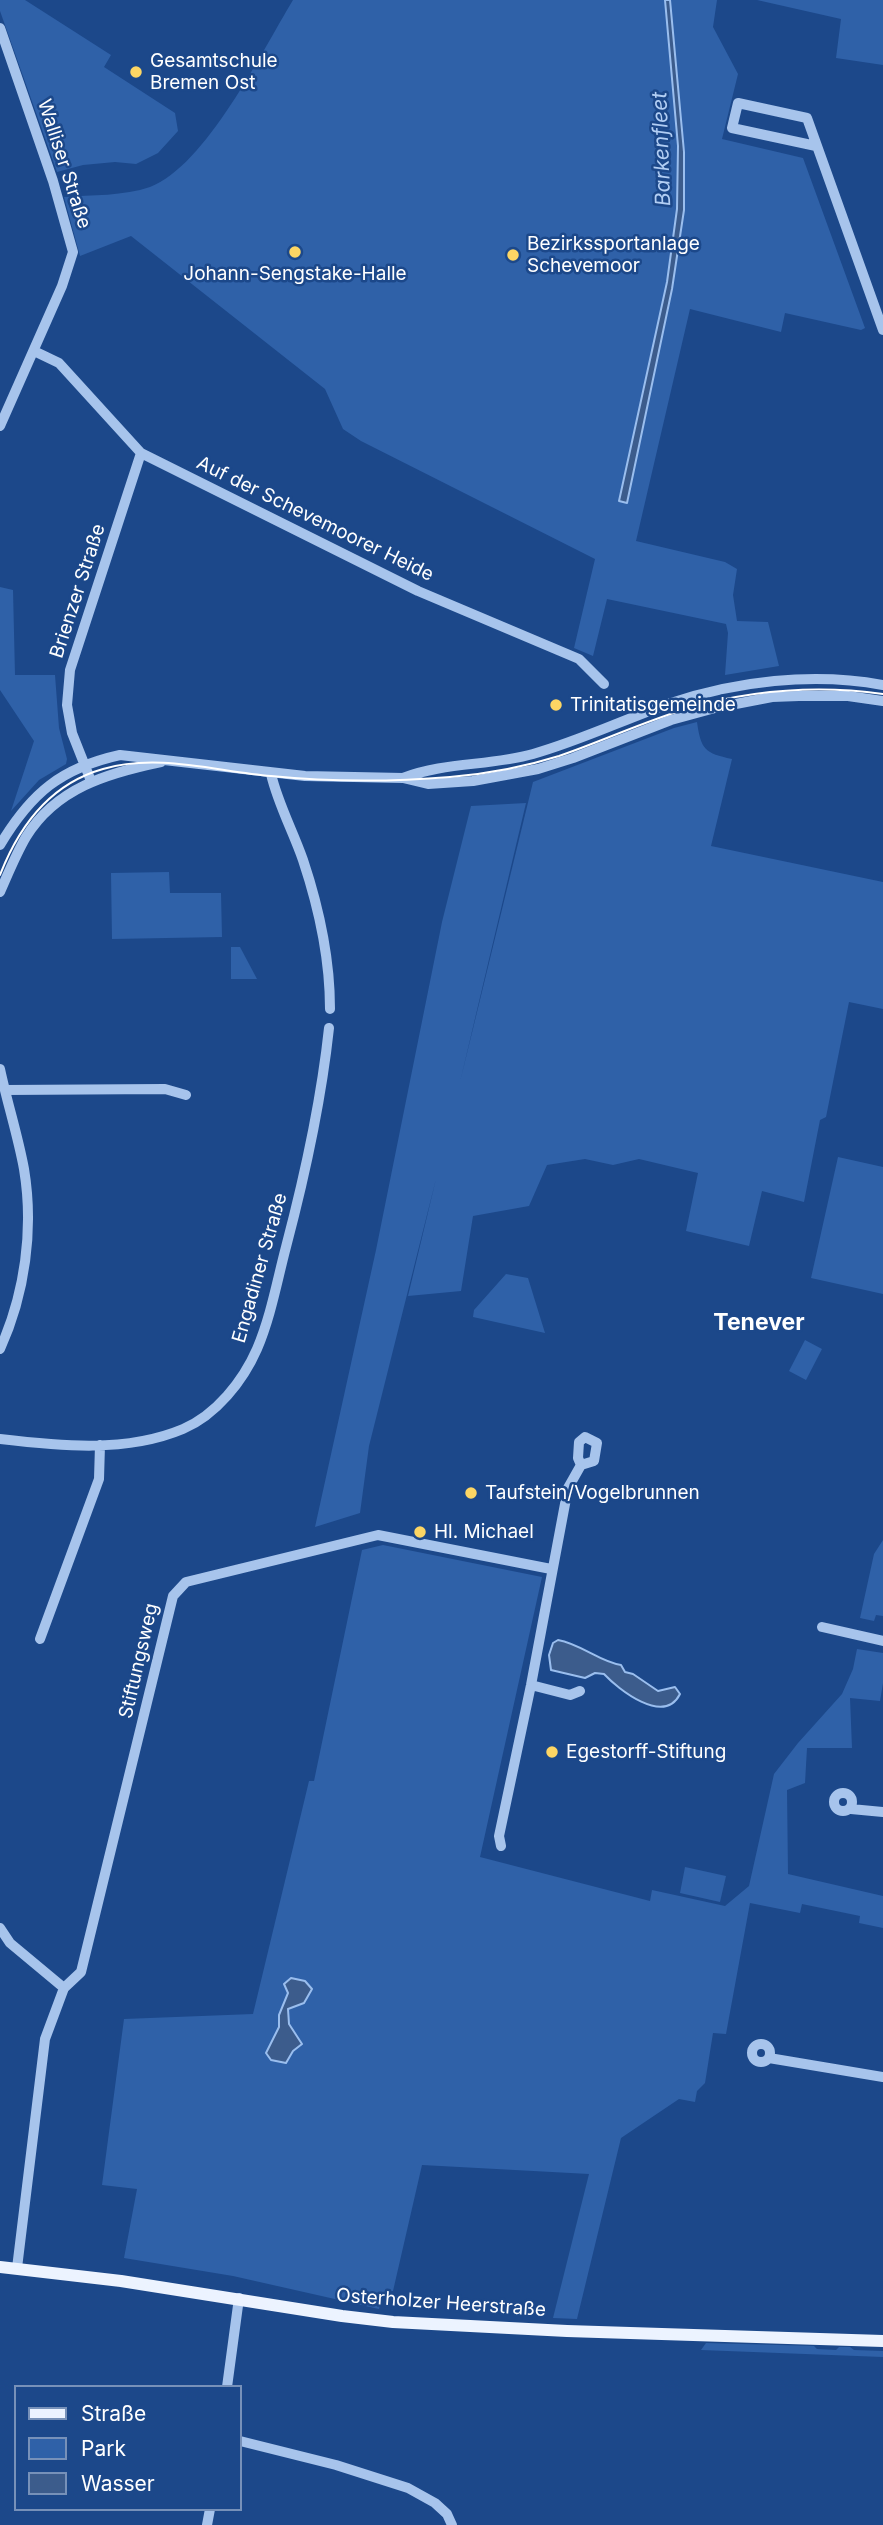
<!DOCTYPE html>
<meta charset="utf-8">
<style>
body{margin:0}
#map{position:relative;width:883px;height:2525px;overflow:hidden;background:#1c488a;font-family:Inter,sans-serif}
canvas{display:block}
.legend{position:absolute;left:14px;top:2385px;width:228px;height:126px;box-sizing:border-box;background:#1c488a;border:2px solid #7791b9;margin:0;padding:9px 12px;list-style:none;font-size:21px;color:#fff}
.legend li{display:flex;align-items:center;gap:14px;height:35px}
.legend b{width:35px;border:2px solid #7791b9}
</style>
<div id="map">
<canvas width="883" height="2525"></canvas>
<ul class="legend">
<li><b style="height:9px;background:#ecf3ff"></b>Straße</li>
<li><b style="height:19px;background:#2f61a8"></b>Park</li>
<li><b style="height:19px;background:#3c5c8c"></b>Wasser</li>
</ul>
</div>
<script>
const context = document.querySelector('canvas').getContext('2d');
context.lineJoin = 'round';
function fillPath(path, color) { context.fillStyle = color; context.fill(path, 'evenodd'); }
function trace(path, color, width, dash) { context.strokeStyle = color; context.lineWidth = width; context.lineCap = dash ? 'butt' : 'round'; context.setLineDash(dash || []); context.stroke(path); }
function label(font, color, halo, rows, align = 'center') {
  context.font = font + ' Inter,sans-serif'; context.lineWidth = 5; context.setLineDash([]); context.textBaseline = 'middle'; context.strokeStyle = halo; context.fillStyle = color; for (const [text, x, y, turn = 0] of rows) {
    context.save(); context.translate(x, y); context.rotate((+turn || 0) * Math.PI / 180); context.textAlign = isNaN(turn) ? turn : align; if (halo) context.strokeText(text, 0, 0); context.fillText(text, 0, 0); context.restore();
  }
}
fillPath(new Path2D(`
 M0,0H25L111,55L104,67L175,113L178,131L158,153L136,164L115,162L83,165L57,172L0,11Z
 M293,0H717L713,27L738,74L722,139L803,158L865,328L861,330L785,313L781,332L690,309L636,541L725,562L737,569L733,595L737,621L768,622L779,666L725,675L728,633L726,624L607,599L593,656L574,648L595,559L361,441L343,429L325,389L131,236L80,256L64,197C92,195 124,196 150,187C206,166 262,51 293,0Z
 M757,0H883V65L836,58L841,19Z
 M0,587L13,590L15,675H55L59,728L67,759L66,764L39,780L11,811L34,741L0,690Z
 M697,722C701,750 705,753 732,759L711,846L883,882V1009L849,1002L826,1117L820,1120L804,1202L762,1191L749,1246L686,1231L698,1173L639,1159L613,1165L585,1159L547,1165L529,1206L473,1216L461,1291L408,1296L436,1179L369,1446L360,1513L315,1527L376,1250L442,922L471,806L526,803L460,1082L533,782L674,728Z
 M169,872L170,893H221L222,937L112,939L111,873Z
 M231,947H240L257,979H231Z
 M838,1157L883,1167V1294L811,1278Z
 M506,1274L528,1278L545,1333L473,1317L474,1310Z
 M805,1340L822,1349L806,1380L789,1371Z
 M883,1540V1616L876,1615L874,1621L860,1618L874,1554Z
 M383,1545L542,1577L480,1857L650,1901L652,1890L725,1906L749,1886L774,1774L798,1743L842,1694L853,1669L857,1649L883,1653V1683L880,1701L850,1698L852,1748H807L805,1783L787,1790L788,1874L883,1896V1928L859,1923L860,1916L802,1904L800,1913L750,1903L726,2034L713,2033L705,2083L697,2091L695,2102L679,2099L621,2138L577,2319L553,2318L589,2174L422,2165L393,2291L383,2292L379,2309L233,2276L124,2258L137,2189L102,2185L124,2019L253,2014L309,1781H314L362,1550Z
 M685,1867L726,1876L720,1902L680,1893Z
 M706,2343L814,2346L817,2349L836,2350L839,2347H850L854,2350L883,2351V2357L701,2350Z`), '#2f61a8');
const water = new Path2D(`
 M665,0H670L684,152V210L672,289L627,503L619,501L667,282L677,209L678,146Z
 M558,1640C581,1644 600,1662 621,1665L625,1672L633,1674L658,1691L675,1687L680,1694C664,1726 618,1689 604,1674L595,1673L585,1678L551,1670L549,1655L553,1643Z
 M291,1978L305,1981L312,1989L304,2003L288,2009L289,2024L302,2044L293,2051L286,2063L271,2060L266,2053L279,2027V2015L288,1993L284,1984Z`);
fillPath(water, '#3c5c8c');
trace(water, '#9abeee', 2);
trace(new Path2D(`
 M0,28L53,181L73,252L62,286L0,426
 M816,146L732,128L738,103L807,118L883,330
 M34,351L59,363L141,453L418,591L579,659L604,684
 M271,774C278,804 293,831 303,860C319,908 330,958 330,1009
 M403,778C444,762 490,766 533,754C579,741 623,720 668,704C735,681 813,672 883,685
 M91,781L72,733L67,705L70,670L141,453
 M0,845C31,793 61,768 120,755L305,776L403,778L428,784L473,781L538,769L573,758L671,720L715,708L772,697L799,696H848L883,701
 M0,892C8,874 16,854 26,837C56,788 108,773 161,762
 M0,1069C7,1102 18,1136 24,1169C34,1229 25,1294 0,1349
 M5,1090L165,1089L186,1095
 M0,1439C60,1446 126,1453 183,1429C216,1415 243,1381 257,1349C271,1316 277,1281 286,1247C305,1175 321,1103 329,1028
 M822,1627L883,1641
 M40,1639L99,1479L100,1445
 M531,1685L570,1695L580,1691
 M834 1802a9 9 0 1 1 18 0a9 9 0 1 1-18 0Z
 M851,1809L883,1812
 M501,1846L499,1836L531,1685L568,1488L581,1465L594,1461L597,1443L585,1437L579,1442L578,1458L581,1465
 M0,1928L10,1943L64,1988
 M752 2053a9 9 0 1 1 18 0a9 9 0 1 1-18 0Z
 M769,2058L883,2077
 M17,2268L45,2039L64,1988L81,1972L173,1596L186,1582L378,1535L551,1569
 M227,2387L239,2298
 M240,2441L336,2465L408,2488L435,2503L447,2514L452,2525
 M207,2525L210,2509`), '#a7c4ec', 10);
trace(new Path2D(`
 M0,2267L121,2281L342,2316L393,2322L567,2331L883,2341`), '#ecf3ff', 12);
trace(new Path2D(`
 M0,875C19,826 50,784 103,769C157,753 215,771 271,776C331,782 390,782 450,777C487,774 524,767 559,756C603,741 645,721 689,708C752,690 818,685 883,694`), '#fff', 2);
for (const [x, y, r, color] of [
 [136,72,7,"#fdd664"],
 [295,252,7,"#fdd664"],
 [513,255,7,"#fdd664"],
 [556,705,7,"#fdd664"],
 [471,1493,7,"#fdd664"],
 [420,1532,7,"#fdd664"],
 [552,1752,7,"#fdd664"]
]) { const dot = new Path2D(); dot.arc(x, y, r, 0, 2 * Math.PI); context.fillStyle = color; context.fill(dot); trace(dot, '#1c488a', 2.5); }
label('19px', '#fff', '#1c488a', [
 ["Gesamtschule",150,61],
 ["Bremen Ost",150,83],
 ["Bezirkssportanlage",527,244],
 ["Schevemoor",527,266],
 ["Johann-Sengstake-Halle",295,274,"center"],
 ["Trinitatisgemeinde",570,705],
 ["Taufstein/Vogelbrunnen",485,1493],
 ["Hl. Michael",434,1532],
 ["Egestorff-Stiftung",566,1752]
], 'left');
label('19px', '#fff', '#1c488a', [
 ["Walliser Straße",64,164,72],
 ["Auf der Schevemoorer Heide",315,519,26],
 ["Brienzer Straße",78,591,-72],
 ["Engadiner Straße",260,1268,-74],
 ["Stiftungsweg",139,1661,-77],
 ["Osterholzer Heerstraße",441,2303,4]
]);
label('italic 21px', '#b2cef4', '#1c488a', [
 ["Barkenfleet",662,149,-92]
]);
label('bold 23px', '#fff', '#1c488a', [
 ["Tenever",759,1323]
]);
</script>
